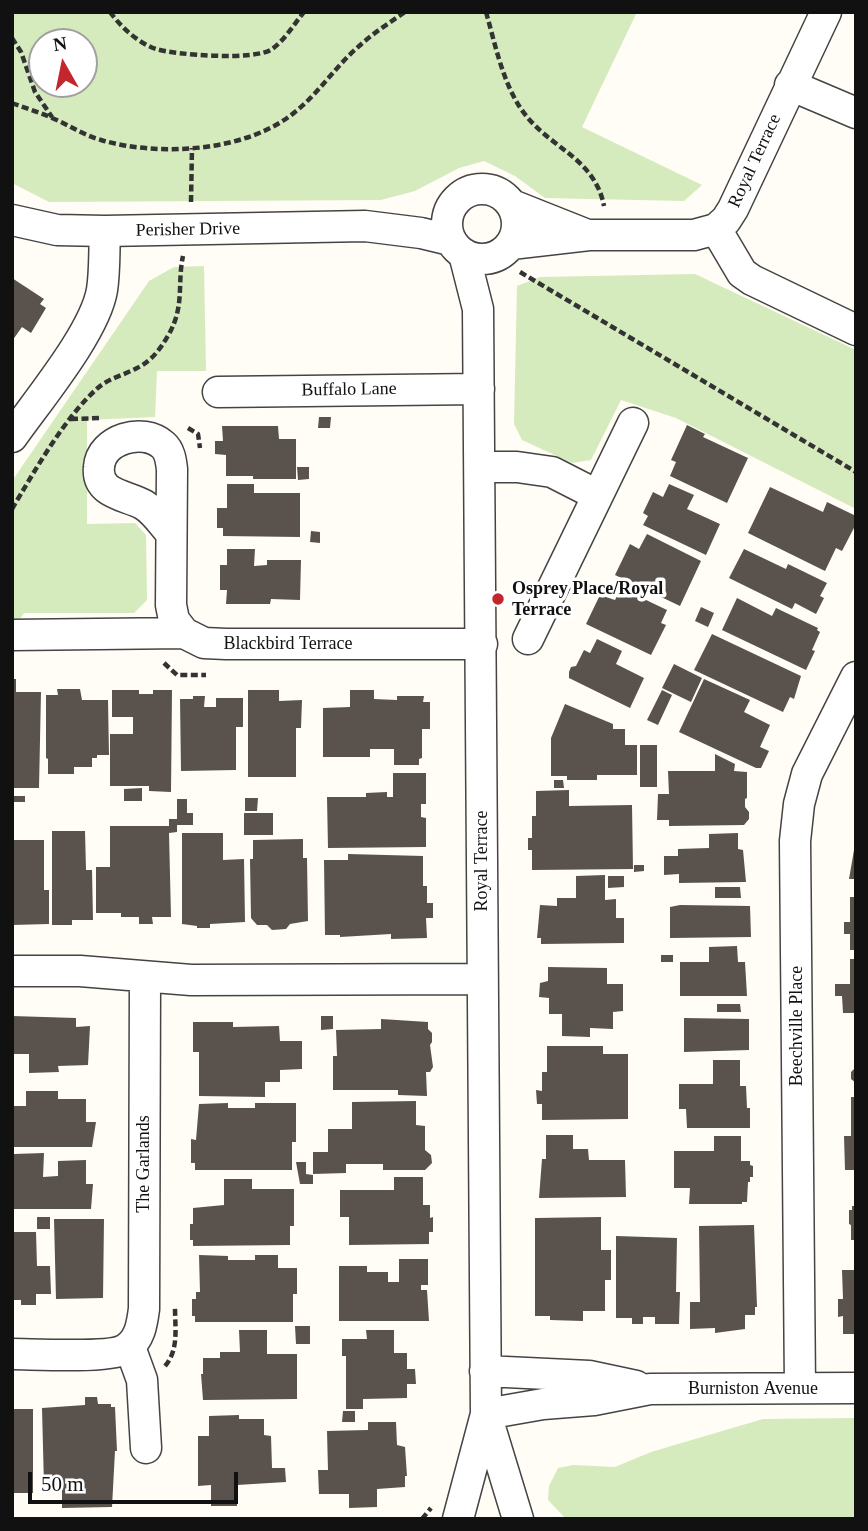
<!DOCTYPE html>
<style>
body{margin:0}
#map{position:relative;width:868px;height:1531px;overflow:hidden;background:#fffdf5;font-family:Georgia,serif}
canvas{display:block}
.frame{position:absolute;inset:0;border:14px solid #111;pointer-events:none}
.north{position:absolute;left:28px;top:28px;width:70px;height:70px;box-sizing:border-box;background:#fff;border:2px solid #a0a0a0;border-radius:50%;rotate:351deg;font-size:19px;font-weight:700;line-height:28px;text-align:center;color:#111}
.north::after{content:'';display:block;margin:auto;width:24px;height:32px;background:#c4262e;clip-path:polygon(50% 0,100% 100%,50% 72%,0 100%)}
.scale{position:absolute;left:28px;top:1472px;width:210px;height:32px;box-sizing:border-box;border:4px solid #111;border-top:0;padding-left:9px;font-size:21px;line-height:24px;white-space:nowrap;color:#111;-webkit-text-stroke:5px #fff;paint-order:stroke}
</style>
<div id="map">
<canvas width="868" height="1531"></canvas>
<div class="frame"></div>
<div class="north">N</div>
<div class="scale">50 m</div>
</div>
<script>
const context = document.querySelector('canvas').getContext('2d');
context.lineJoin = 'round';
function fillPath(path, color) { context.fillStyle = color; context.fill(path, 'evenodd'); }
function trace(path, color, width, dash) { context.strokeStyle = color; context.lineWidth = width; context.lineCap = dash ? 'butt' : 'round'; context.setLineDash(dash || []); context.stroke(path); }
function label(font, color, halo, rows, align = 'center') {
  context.font = font + ' Georgia,serif'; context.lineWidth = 7; context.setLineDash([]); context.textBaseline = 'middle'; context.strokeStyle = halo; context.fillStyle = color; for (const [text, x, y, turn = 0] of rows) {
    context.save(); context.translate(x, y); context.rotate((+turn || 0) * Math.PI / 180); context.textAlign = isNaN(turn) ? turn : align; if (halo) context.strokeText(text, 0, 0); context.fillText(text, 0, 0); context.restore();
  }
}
fillPath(new Path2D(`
 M12,12H637L582,127L702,185L684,201L545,198L515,176L484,161L459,168L415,191L381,200L49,202L12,183ZM42,42H84V84H42Z
 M204,266L206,371H157L155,417L87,420V524L135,523L146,535L147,600L134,613H24L12,630V481L149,281L174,267Z
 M695,274L856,350V509L676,418L621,400L591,460L572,463L522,440L514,424L517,286L540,277Z
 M856,1418V1519H566L548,1500L549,1486L558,1468L573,1465L615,1467L651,1452L763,1419Z`), '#d5ebbd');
fillPath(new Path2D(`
 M12,278L44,299L40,304L46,308L31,333L22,327L12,341Z
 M319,417H331L330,428H318Z
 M687,425L705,434L703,437L748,458L727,503L670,476L676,462L671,460Z
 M222,426H278L279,439H296V479H253V476H226V455L215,454V441H223Z
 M297,467H309V479L298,480Z
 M227,484H254V493H300V537L223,536V528H217V508H227Z
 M669,484L694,495L687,509L720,524L706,555L643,525L648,516L643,513L653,492L663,497Z
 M770,487L823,512L827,502L856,516V524L842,551L836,548L825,571L748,533Z
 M311,531L320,532V543L310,542Z
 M647,534L701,561L680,606L615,575L630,544L639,549Z
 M227,549H255L254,566L267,565V560H301L300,600L271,599L270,604H226L227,590H220V565H227Z
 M744,549L786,569L788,564L827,583L820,596L824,598L816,614L795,603L792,609L729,578Z
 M621,588L667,610L661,623L666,625L651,655L586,624L600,595L615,600Z
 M737,598L772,616L776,608L818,628L817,630L820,632L812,650L815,651L806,670L722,630Z
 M701,607L714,613L708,627L695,621Z
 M712,634L801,676L794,699L790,697L783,712L694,670Z
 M597,639L622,651L616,664L644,678L630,708L569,678V672L571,667L576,666L584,650L590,653Z
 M674,664L702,678L691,702L662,688Z
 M12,679H16V692H41L39,788H12Z
 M704,679L750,700L744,712L770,725L760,747L769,751L761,768H756L679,732Z
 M57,689H80L82,700H108L109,755H97V758H92V767H74V774H48V759L46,758V695H58Z
 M112,690H139V694H153V690H172L171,792L149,791V786H110V734H133V717H112Z
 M248,690H279V701L302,700L301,728H296V777H248Z
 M350,690H374V699L397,700V696H424L423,702H430V729H422V758L419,759V765H394V749H370V757H323V708L350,707Z
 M662,690L672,695L658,725L647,720Z
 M193,696H205L204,707H216V698H243V727H236V770L181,771L180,699H193Z
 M565,704L613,724V729H625V745H637V775H597V780H567V776H551V738Z
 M640,745H657V787H640Z
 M715,754L735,764L734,771L747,772V798L745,799V807L749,812V819L744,825L669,826V820H657L658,794H669L668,771H715Z
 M393,773H426V804H421V817L426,818V847L328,848L327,797H366V793L387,792V797H393Z
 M554,780H563L564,788H554Z
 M142,788V801H124V789Z
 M569,790V806L632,805L633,869L532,870V850H528V838H532V816H536V791Z
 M12,796H25V802H12Z
 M245,798H258L257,811H245Z
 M177,799H187V813H193V825H177V832L169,833L171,917H152L153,924H139V917H121V913H96V867H110V826H169V819H177Z
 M244,813H273V835H244Z
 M52,831H85L86,870H92L93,920H72V925H52Z
 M182,833H223V860L244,859L245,922L210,924V928H197V926L182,924Z
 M738,833V849L743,850L746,882L679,883V874L664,875V856H678V849L709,848V834Z
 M303,839V858H307L308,921L290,924L286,929L272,930L267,925H257L251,918L250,859H253V840Z
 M12,840H44V890H49V924L12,925Z
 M854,850H856V879H849Z
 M348,854L423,856V886H427V903H433V918H426L427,938L391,939V934L340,937V935H325L324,860H348Z
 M634,865H644V871L634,872Z
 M605,875V900L616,899V918H624V943L541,944V938H537L540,905L557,906V898H576V876Z
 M608,876H624V887L608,888Z
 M715,887H740L741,898H715Z
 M850,897H856V950H850V934H844V922H850Z
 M680,905L750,906L751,937L670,938V907Z
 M737,946L738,962H745L747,996H680V962H709V947Z
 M661,955H673V962H661Z
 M850,959H856V1013H843L842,996H835V984H850Z
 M548,967L607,968V984H623V1011L613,1012V1029L590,1028V1037L562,1036V1014H549V998L539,997L540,983L548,981Z
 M717,1004H740L741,1012H717Z
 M12,1016L76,1018V1027L90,1026L88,1065L58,1066L59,1072L29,1073V1054H12Z
 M321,1016H333V1029L321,1030Z
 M684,1018L749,1019V1050L684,1052Z
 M381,1019L428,1022V1029L432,1033V1042L430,1045L433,1067L430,1072H426L427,1096L398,1095V1090H333V1056H337L336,1030L381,1029Z
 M193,1022H233V1027L279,1026L280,1041H302V1069L280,1070V1082H265V1097L199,1096V1052H193Z
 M547,1046H603V1054H628V1119L542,1120V1104H537L536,1090L542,1091V1072H547Z
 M713,1060H740V1086H746L747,1108H750V1128H687L686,1109H679V1084H713Z
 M856,1067V1083L851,1079V1072Z
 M26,1091H58V1099H86V1122H96L92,1147H12V1106H26Z
 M851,1097H856V1170H845L844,1136H851Z
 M416,1101V1125L425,1126V1150L431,1155L432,1163L425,1170H383V1164H346V1173L313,1174V1152H328V1129H352V1102Z
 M228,1103V1108H255V1103H296V1142H292V1170H195V1163H191V1139L196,1140L199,1104Z
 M546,1135H573V1149H588L589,1160H625L626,1197L539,1198L542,1159H546Z
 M714,1136H741V1161H750V1165L753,1166V1177H750V1182H748L747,1202H742V1204H689L690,1188H674V1151H714Z
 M44,1153L43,1177L58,1176V1161L86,1160V1184H93L91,1209H12L14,1154Z
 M296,1162H306V1174L313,1175V1184H300Z
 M394,1177H423V1205H430V1218L433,1217V1232H429V1244L349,1245V1217H340V1190H394Z
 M224,1179H252V1189H294V1226H290V1245L193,1246V1240H190V1224H193V1208L224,1205Z
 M852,1206H856V1240H851V1225L849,1224V1210H852Z
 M37,1217H50V1229H37Z
 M601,1217V1250H611V1280H605V1311H583V1321L550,1320V1316H535V1218Z
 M54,1219H104L103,1298L56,1299Z
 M754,1225L757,1307H755V1315H745V1329L715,1333V1328L690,1329V1302H700L699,1226Z
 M12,1232H36L37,1266H50L51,1294H36V1305H21V1300H12Z
 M616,1236L677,1238L676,1292H680L679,1324H655V1317H643V1324H632V1318H616Z
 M199,1255L228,1256V1260H255V1255H278V1268H297V1294H293V1322H195V1316H192V1299H196V1292H200Z
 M399,1259H428V1285H421V1290H427L429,1321H339V1266H367V1272H388V1282H399Z
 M842,1270H856V1334H843V1316L838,1317V1299H843Z
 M295,1326H310V1344H296Z
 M239,1330H267V1354H297V1399L203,1400L201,1374H203V1358H220V1352H240Z
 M366,1330H394V1353H407V1369H415L416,1384H407V1398L363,1399V1409H346V1356H342V1339H367Z
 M85,1397H97L98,1404H111V1407H115L117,1451H115L112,1507L62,1508V1486H44L42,1408L85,1405Z
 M12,1409H33V1493H12Z
 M343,1411H355V1422H342Z
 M239,1415V1419H264V1435L271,1436L272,1468H285L286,1482L237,1485V1506H211V1485L198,1486V1436H209V1416Z
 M368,1422H396L397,1445L405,1447L407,1476H405V1487L377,1489V1507L349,1508V1494H319L318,1470H328L327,1431L368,1430Z`), '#5a524d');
const minor = new Path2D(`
 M790,85L856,113
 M447 224a35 35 0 1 1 70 0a35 35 0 1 1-70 0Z
 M512,205L585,234
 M12,220L57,230L105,231L365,226L421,233L450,240
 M716,229L742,273L752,280L856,330
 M511,244L589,235H694L716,229L726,220L733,209L826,12
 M464,254L478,309L486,1414L518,1519
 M218,392L479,389
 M12,437C38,400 95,332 102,290C105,271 104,250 105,231
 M480,467H517L552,472L597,495
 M170,532C162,523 154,511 144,505C127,495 96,495 99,467C101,439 143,427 163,445C170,451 171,461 172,469L171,605L174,620L184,633
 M12,635L184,633L204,643L226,644H482
 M528,639L633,423
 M12,971H80L191,980L482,979
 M130,1347L142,1380L146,1448
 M12,1354C34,1354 113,1359 127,1348C140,1339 142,1324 144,1309L145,978
 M485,1371L589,1376L636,1386
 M800,1388L795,841L799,804L807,774L856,677
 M486,1414L543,1404L594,1400L650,1389L856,1388
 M458,1519L486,1414`);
trace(minor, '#444', 33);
trace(new Path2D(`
 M110,12C121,27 138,43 156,49C176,55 256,61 272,49C285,40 294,24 304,12
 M486,12C496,47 504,90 528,118C555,150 595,160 604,206
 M12,38L21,52L35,92L52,117
 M12,103C25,108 39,112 52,118C69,125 83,135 101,140C159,157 247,152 295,112C319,93 335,67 358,47C372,34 389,23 405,12
 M191,202L192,148
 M520,272L856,472
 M71,419L101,418
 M188,428L198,434L200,448
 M12,509C34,472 66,415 99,387C110,378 124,375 137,368C152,361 161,348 169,334C185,305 177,284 183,256
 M164,663L177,675H206
 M165,1366C179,1350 175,1328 175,1307
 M422,1519L431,1508`), '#333', 4.5, [7, 3.5]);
trace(minor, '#fff', 30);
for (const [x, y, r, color] of [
 [498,599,7,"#c4262e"]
]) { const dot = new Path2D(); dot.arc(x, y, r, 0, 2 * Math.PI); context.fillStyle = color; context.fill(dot); trace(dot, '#fff', 2.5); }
label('18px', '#111', '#fff', [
 ["Royal Terrace",755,161,-65],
 ["Perisher Drive",188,230,-1],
 ["Buffalo Lane",349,390,-1],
 ["Blackbird Terrace",288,644],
 ["Royal Terrace",482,861,-90],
 ["Beechville Place",797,1026,-90],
 ["The Garlands",144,1164,-90],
 ["Burniston Avenue",753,1389]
]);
label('bold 18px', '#111', '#fff', [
 ["Osprey Place/Royal",512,589],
 ["Terrace",512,610]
], 'left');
</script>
